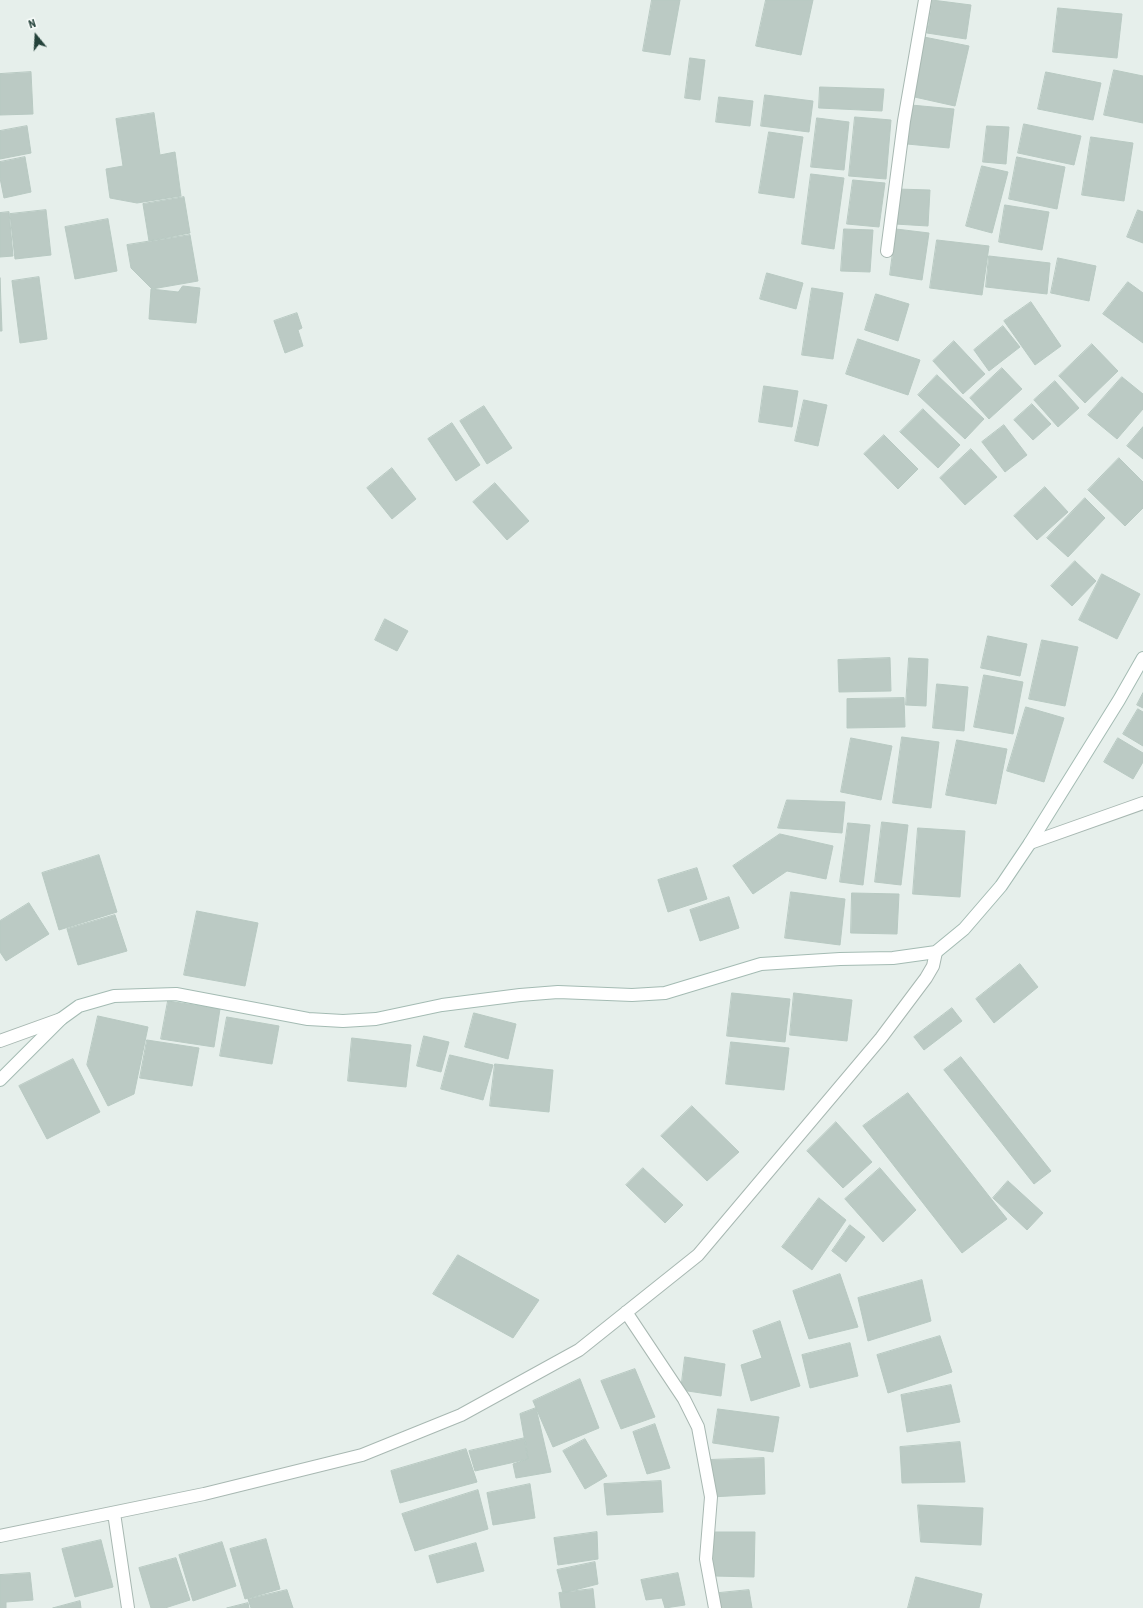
<!DOCTYPE html>
<style>
body{margin:0}
#map{position:relative;width:1143px;height:1608px;overflow:hidden;background:#e6efeb;font-family:"Roboto Condensed",sans-serif}
canvas{display:block}
.north{position:absolute;left:16px;top:16px;width:40px;height:40px;-webkit-text-stroke:3px #f7fbf9;paint-order:stroke;rotate:342deg;font-size:11px;font-weight:700;line-height:16px;text-align:center;color:#24423a}
.north::after{content:'';display:block;margin:auto;width:14px;height:18px;background:#24423a;clip-path:polygon(50% 0,100% 100%,50% 72%,0 100%)}
</style>
<div id="map">
<canvas width="1143" height="1608"></canvas>
<div class="north">N</div>
</div>
<script>
const context = document.querySelector('canvas').getContext('2d');
context.lineJoin = 'round';
function fillPath(path, color) { context.fillStyle = color; context.fill(path, 'evenodd'); }
function trace(path, color, width, dash) { context.strokeStyle = color; context.lineWidth = width; context.lineCap = dash ? 'butt' : 'round'; context.setLineDash(dash || []); context.stroke(path); }
const building = new Path2D(`
 M652,0H680L670,55L643,51Z
 M766,0H813L801,55L756,46Z
 M932,0L971,5L966,39L927,33Z
 M1058,8L1122,14L1117,58L1053,52Z
 M924,37L969,46L955,106L910,96Z
 M690,58L705,60L700,100L685,98Z
 M1114,70L1143,76V123L1104,115Z
 M31,72L33,114L0,115V74Z
 M1046,72L1101,83L1093,120L1038,109Z
 M820,87L884,89L882,111L819,108Z
 M765,95L813,101L809,132L761,126Z
 M719,97L753,101L750,126L716,122Z
 M911,105L954,109L949,148L907,144Z
 M154,113L160,155L175,152L181,196L137,203L110,198L106,169L123,166L116,119Z
 M855,117L891,120L886,179L849,176Z
 M817,118L849,122L844,170L811,167Z
 M1024,124L1081,136L1074,165L1018,153Z
 M27,126L31,153L0,159V131Z
 M987,126L1009,127L1006,164L983,162Z
 M769,132L803,137L794,198L759,193Z
 M1091,137L1133,143L1124,201L1082,195Z
 M25,157L31,192L4,198L0,178V162Z
 M1017,157L1065,167L1057,209L1009,199Z
 M982,166L1008,172L992,233L966,226Z
 M811,174L844,178L834,249L802,244Z
 M853,180L885,183L879,227L847,224Z
 M897,189L930,190L928,226L895,224Z
 M184,197L190,233L149,241L143,204Z
 M1005,205L1049,212L1042,250L999,242Z
 M46,210L51,255L15,259L10,214Z
 M1138,210L1143,212V243L1127,237Z
 M9,212L13,256L0,257V213Z
 M108,219L117,271L75,279L65,227Z
 M844,229L873,230L870,272L841,271Z
 M896,229L929,233L922,280L890,275Z
 M190,235L198,281L152,289L131,268L127,245Z
 M937,240L989,246L982,295L930,288Z
 M989,256L1050,263L1047,294L986,287Z
 M1058,258L1096,266L1089,301L1051,293Z
 M767,273L803,283L796,309L760,299Z
 M39,277L47,339L20,343L12,281Z
 M0,278L2,331H0Z
 M1128,282L1143,293V343L1103,314Z
 M183,286L200,288L196,323L149,319L151,289L178,292Z
 M812,288L843,293L833,359L802,355Z
 M876,294L909,304L898,341L865,330Z
 M1031,302L1061,346L1035,365L1004,321Z
 M297,313L302,328L298,330L303,346L285,353L274,321Z
 M1003,326L1020,347L989,371L974,350Z
 M858,339L920,360L908,395L846,374Z
 M954,341L985,374L963,394L933,361Z
 M1092,344L1118,371L1085,403L1059,376Z
 M1002,368L1022,389L989,419L970,398Z
 M937,375L984,419L965,439L918,395Z
 M1122,377L1143,394V409L1117,439L1088,415Z
 M1055,381L1079,408L1058,427L1034,400Z
 M764,386L798,391L792,427L759,422Z
 M804,400L827,405L818,446L795,441Z
 M1032,404L1051,424L1033,440L1014,420Z
 M484,406L512,448L487,464L460,421Z
 M923,409L960,445L938,468L900,432Z
 M452,423L480,465L456,481L428,439Z
 M1004,425L1027,455L1005,472L982,442Z
 M1143,427V459L1127,446Z
 M884,435L918,469L898,489L864,454Z
 M971,449L997,477L965,505L940,478Z
 M1119,458L1143,482V508L1125,526L1088,490Z
 M392,468L416,499L392,519L367,488Z
 M495,483L529,521L507,540L473,502Z
 M1045,487L1068,512L1037,540L1014,516Z
 M1085,498L1105,518L1068,557L1047,538Z
 M1075,561L1096,581L1072,606L1051,586Z
 M1102,574L1140,594L1117,639L1079,620Z
 M385,619L408,631L397,651L375,640Z
 M988,636L1027,644L1020,676L981,668Z
 M1042,640L1078,647L1065,706L1029,699Z
 M890,658L891,691L839,692L838,660Z
 M909,658L928,659L926,706L906,705Z
 M984,675L1023,682L1013,734L974,727Z
 M937,684L968,687L964,731L933,728Z
 M1143,693V708L1137,705Z
 M904,698L905,727L847,728V699Z
 M1026,707L1064,718L1044,782L1007,771Z
 M1138,709L1143,712V746L1123,734Z
 M902,737L939,742L931,808L893,803Z
 M851,738L892,746L881,800L841,792Z
 M1118,738L1143,753V762L1133,779L1104,762Z
 M957,740L1007,749L996,804L946,795Z
 M787,800L845,802L842,833L778,828Z
 M882,822L908,825L901,885L875,882Z
 M848,823L870,825L863,885L840,882Z
 M918,828L965,831L960,897L913,894Z
 M780,834L833,846L826,879L787,871L753,894L733,866Z
 M99,855L117,912L59,930L42,873Z
 M697,868L707,899L668,912L658,880Z
 M791,892L845,899L840,945L785,938Z
 M852,893L899,894L897,934L851,933Z
 M729,897L739,928L700,941L690,910Z
 M29,903L49,934L6,961L0,952V921Z
 M197,911L258,923L245,986L184,975Z
 M115,915L127,951L78,965L67,929Z
 M1020,964L1038,987L994,1023L976,999Z
 M732,993L790,999L785,1042L727,1036Z
 M794,993L852,1000L847,1041L790,1035Z
 M168,1001L220,1009L214,1047L161,1039Z
 M952,1008L962,1021L924,1050L914,1037Z
 M474,1013L516,1024L508,1059L465,1047Z
 M98,1016L148,1027L134,1094L108,1106L87,1065Z
 M227,1017L279,1026L272,1064L220,1056Z
 M424,1036L449,1042L441,1072L417,1066Z
 M352,1038L411,1045L406,1087L348,1081Z
 M147,1040L199,1048L192,1086L140,1078Z
 M731,1042L789,1048L784,1090L726,1084Z
 M450,1055L493,1065L483,1100L441,1089Z
 M961,1057L1051,1171L1034,1184L944,1070Z
 M73,1059L100,1112L47,1139L19,1086Z
 M495,1064L553,1070L549,1112L490,1106Z
 M908,1093L1007,1219L962,1253L863,1126Z
 M692,1106L739,1152L707,1181L661,1136Z
 M836,1122L872,1162L843,1188L807,1151Z
 M643,1168L683,1205L665,1223L626,1185Z
 M880,1168L916,1210L883,1242L845,1199Z
 M1008,1181L1043,1213L1027,1230L993,1198Z
 M819,1198L846,1220L812,1270L782,1247Z
 M850,1225L865,1237L846,1262L832,1251Z
 M458,1255L539,1300L513,1338L433,1294Z
 M840,1274L858,1327L809,1339L793,1291Z
 M922,1280L931,1321L868,1341L858,1298Z
 M780,1321L800,1386L751,1401L741,1365L762,1358L753,1331Z
 M940,1336L952,1372L888,1393L877,1355Z
 M850,1343L858,1376L810,1388L802,1355Z
 M685,1357L725,1364L721,1396L681,1390Z
 M635,1369L655,1417L621,1429L601,1381Z
 M580,1379L599,1428L553,1447L533,1401Z
 M951,1385L960,1422L907,1432L901,1395Z
 M536,1408L551,1472L516,1478L513,1464L528,1459L520,1414Z
 M718,1409L779,1417L773,1452L713,1443Z
 M655,1424L670,1468L647,1474L633,1432Z
 M525,1438L528,1459L475,1471L469,1451Z
 M585,1439L607,1476L585,1489L563,1451Z
 M960,1442L965,1482L902,1483L900,1447Z
 M466,1449L477,1482L400,1503L391,1471Z
 M764,1458L765,1494L711,1497L708,1460Z
 M661,1481L663,1512L607,1515L604,1484Z
 M530,1484L535,1518L493,1525L487,1493Z
 M478,1490L488,1529L415,1551L402,1514Z
 M918,1505L983,1508L981,1545L921,1542Z
 M597,1532L598,1559L558,1565L554,1538Z
 M714,1532H755L754,1577L714,1576Z
 M266,1539L280,1589L245,1599L230,1549Z
 M101,1540L113,1587L75,1597L62,1549Z
 M222,1542L236,1586L193,1601L179,1555Z
 M476,1543L484,1571L437,1583L429,1556Z
 M176,1558L190,1600L165,1608H151L139,1568Z
 M595,1562L598,1584L563,1593L557,1570Z
 M30,1573L33,1600L6,1602V1608H0V1575Z
 M678,1573L685,1605L665,1608L662,1598L646,1600L641,1580Z
 M916,1577L982,1594L979,1608H908Z
 M593,1589L595,1608H561L559,1593Z
 M287,1590L293,1608H251L248,1599Z
 M749,1590L752,1608H721L719,1593Z
 M80,1601L81,1608H53Z
 M248,1603L249,1608H227Z`);
fillPath(building, '#bbcac4');
trace(building, '#b8c9c2', 1);
const street = new Path2D(`
 M887,251L904,121L925,0
 M1030,843L1143,803
 M0,1041L61,1019
 M626,1312L684,1399L698,1427L711,1497L706,1559L715,1608
 M114,1513L128,1608
 M0,1536L204,1494L362,1455L461,1415L579,1350L698,1255L881,1038L926,978L933,966L936,952`);
const secondary = new Path2D(`
 M0,1080L61,1019L79,1006L114,996L176,994L308,1019L343,1021L376,1019L442,1005L520,995L558,992L632,995L665,993L761,964L840,959L893,958L936,952L964,929L1001,886L1030,843L1119,700L1143,658`);
trace(street, '#a8b8b2', 14);
trace(secondary, '#a4bbb3', 14);
trace(street, '#fff', 12);
trace(secondary, '#fff', 12);
</script>
